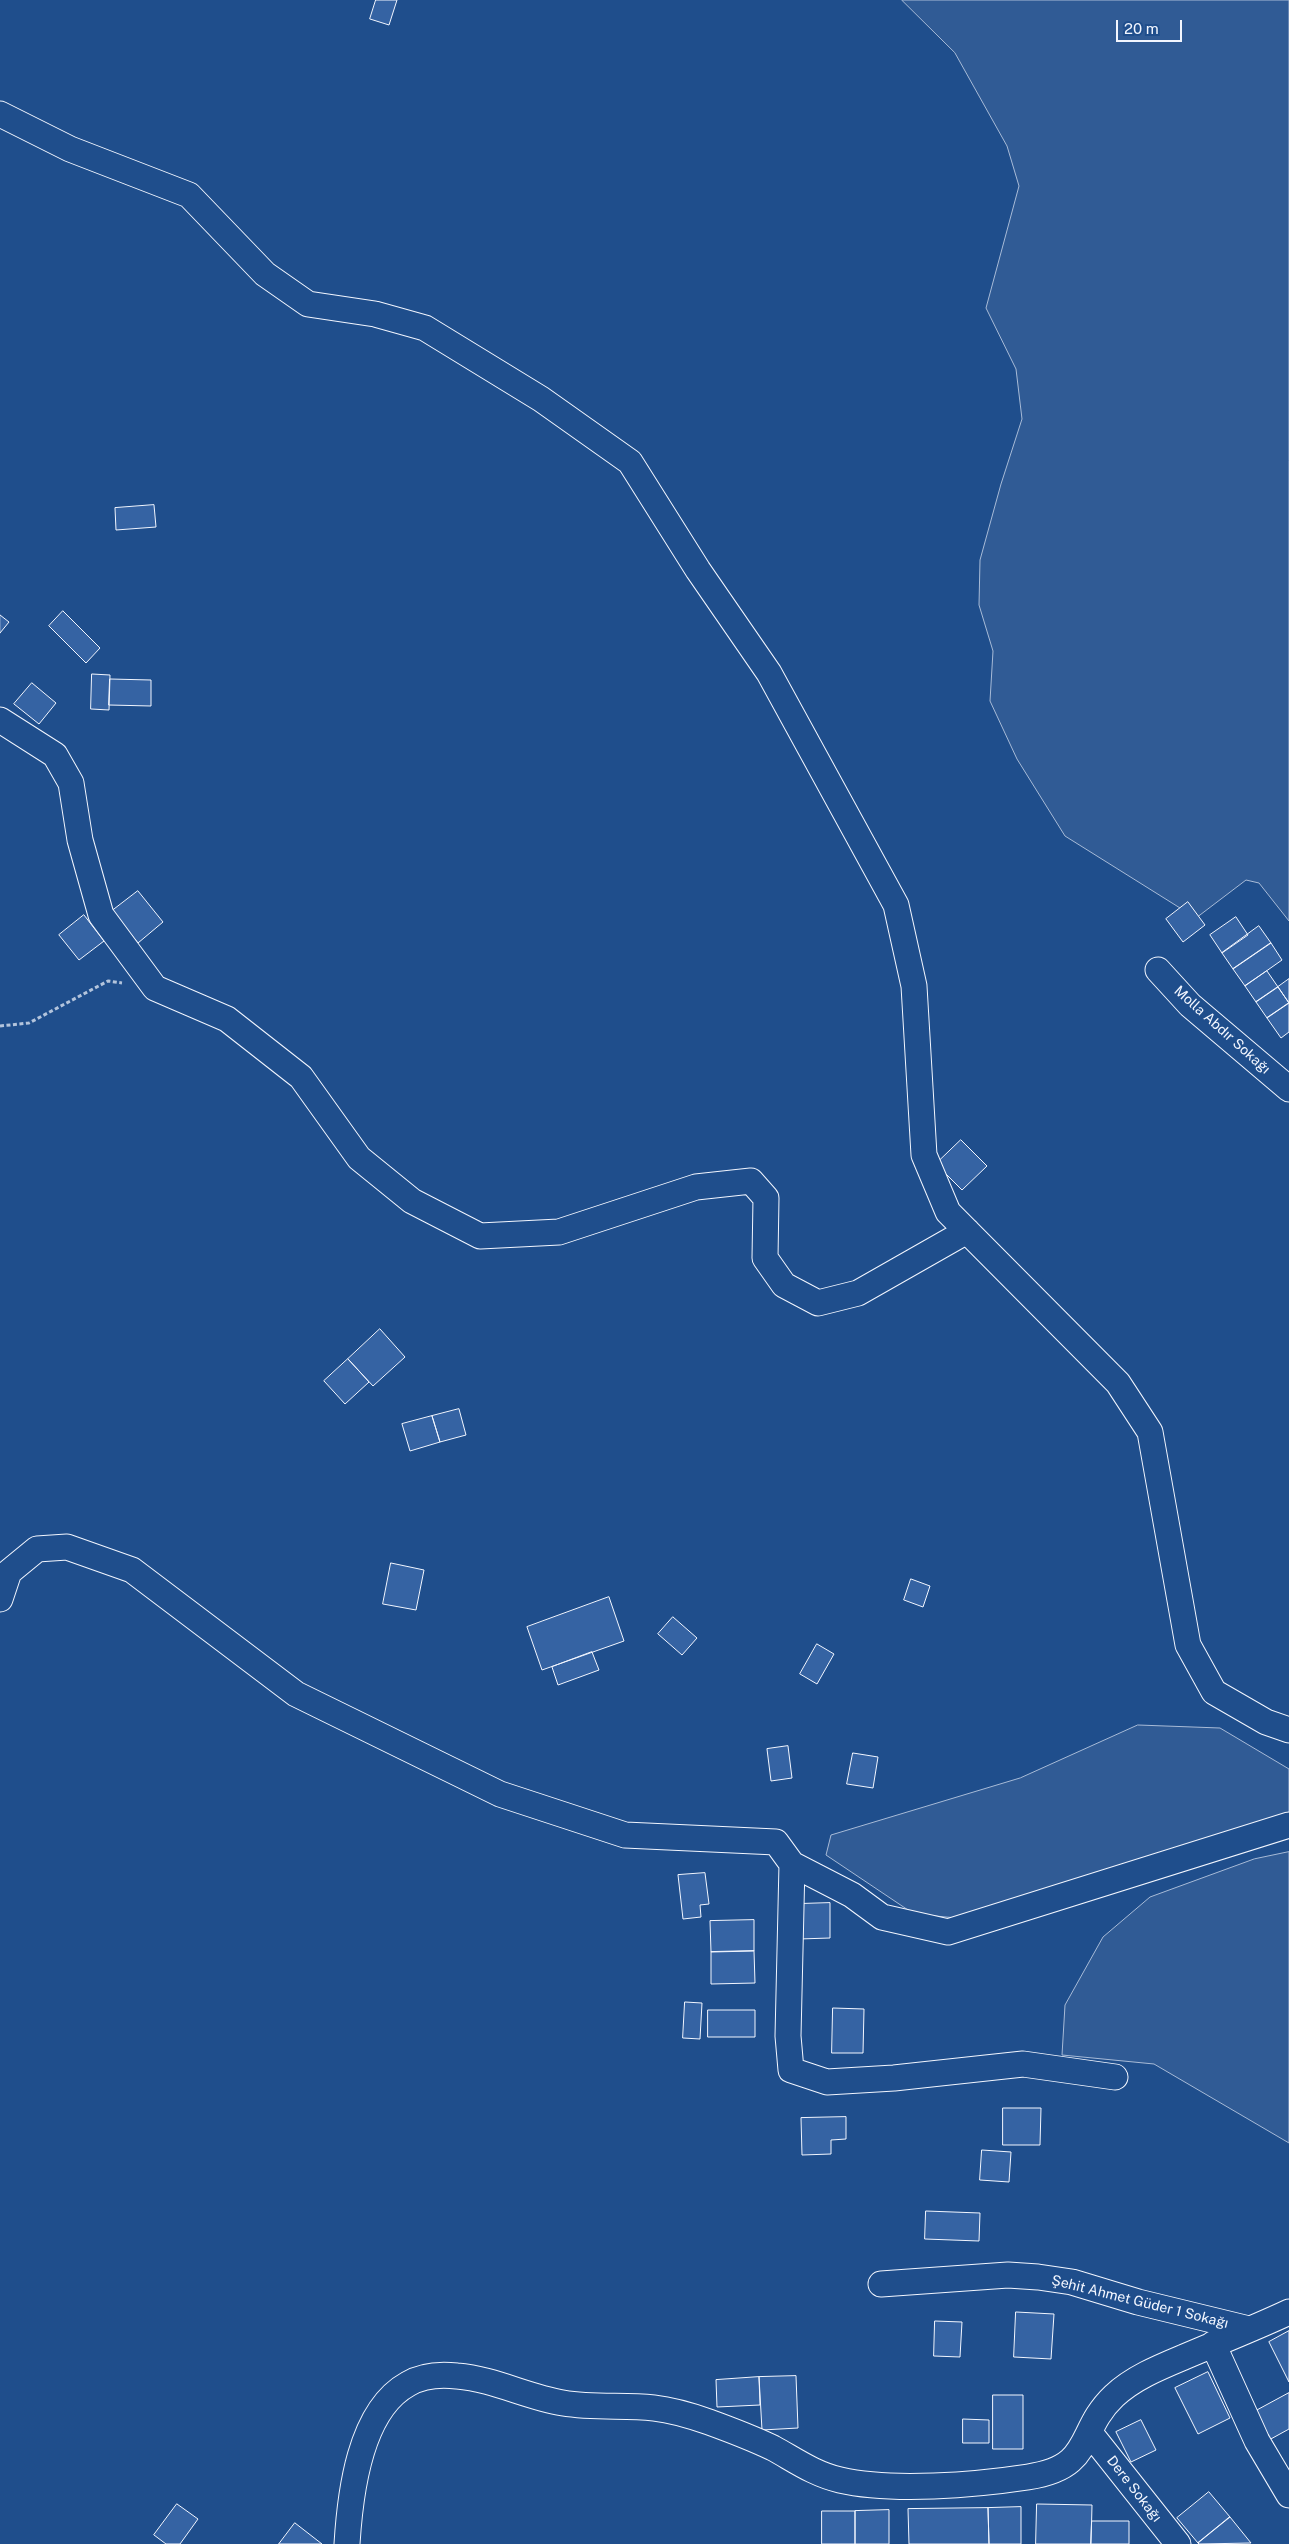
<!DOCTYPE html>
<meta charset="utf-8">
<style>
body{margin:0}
#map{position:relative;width:1289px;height:2544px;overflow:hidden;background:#1f4e8c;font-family:"Public Sans",sans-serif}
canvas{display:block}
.scale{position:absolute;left:1116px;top:20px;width:66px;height:22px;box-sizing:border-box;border:2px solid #f2f6ff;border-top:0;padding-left:6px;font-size:15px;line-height:18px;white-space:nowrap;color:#f2f6ff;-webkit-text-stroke:4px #1f4e8c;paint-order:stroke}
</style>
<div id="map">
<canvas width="1289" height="2544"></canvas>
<div class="scale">20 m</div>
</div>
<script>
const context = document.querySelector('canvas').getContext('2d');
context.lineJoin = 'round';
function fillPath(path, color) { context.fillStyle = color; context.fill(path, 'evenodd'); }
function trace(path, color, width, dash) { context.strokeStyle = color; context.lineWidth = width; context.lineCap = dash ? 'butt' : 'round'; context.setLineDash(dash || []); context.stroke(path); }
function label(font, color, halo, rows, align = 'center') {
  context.font = font + ' "Public Sans",sans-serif'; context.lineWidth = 4; context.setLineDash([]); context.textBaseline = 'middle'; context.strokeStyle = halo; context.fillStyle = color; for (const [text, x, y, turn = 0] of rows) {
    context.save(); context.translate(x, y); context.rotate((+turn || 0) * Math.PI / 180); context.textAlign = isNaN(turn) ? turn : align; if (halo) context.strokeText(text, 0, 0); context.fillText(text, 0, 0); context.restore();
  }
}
const built = new Path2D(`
 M902,0H1289V921L1259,883L1246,880L1196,918L1065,836L1017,759L990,701L993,651L979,605L980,560L1001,484L1022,419L1016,369L986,308L1019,186L1007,146L955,53Z
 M1138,1725L1220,1728L1289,1769V1813L957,1918L914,1914L826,1855L831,1835L1020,1778Z
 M1289,1852V2143L1154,2064L1062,2055L1065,2005L1103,1937L1150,1897L1254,1859Z`);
fillPath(built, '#305b95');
trace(built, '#a8bbd7', 1);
const building = new Path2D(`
 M376,0H397L389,25L370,19Z
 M154,505L156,527L116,530L115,508Z
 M63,611L100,648L86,663L49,626Z
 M0,615L9,622L0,633Z
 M92,674L110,675L109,710L91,709Z
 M110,679L151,680V706L109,705Z
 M32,683L56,703L39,724L14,704Z
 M138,891L163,922L138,943L112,911Z
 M1188,902L1205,925L1183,942L1166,919Z
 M84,915L104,941L79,960L59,935Z
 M1236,917L1248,935L1222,953L1210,935Z
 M1259,926L1271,943L1233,969L1222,953Z
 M1271,943L1282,960L1245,986L1233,969Z
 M1267,971L1278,987L1256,1002L1245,986Z
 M1289,979V1003L1278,987Z
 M1278,987L1289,1003L1267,1018L1256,1002Z
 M1289,1003V1032L1281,1038L1267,1018Z
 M961,1140L987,1166L962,1190L936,1164Z
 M380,1329L405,1357L373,1386L348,1359Z
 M348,1359L369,1382L345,1404L324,1381Z
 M459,1409L466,1435L440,1442L432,1416Z
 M432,1416L440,1442L410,1451L402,1424Z
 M391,1563L424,1570L416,1610L383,1604Z
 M911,1579L930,1586L923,1607L904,1600Z
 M609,1597L624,1641L542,1670L527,1627Z
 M673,1617L697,1638L682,1655L658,1634Z
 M817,1644L834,1654L817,1684L800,1674Z
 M592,1652L599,1670L558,1685L552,1667Z
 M788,1746L792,1778L771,1781L767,1749Z
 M853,1753L878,1757L873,1788L847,1784Z
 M705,1873L709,1904L700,1905L701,1917L683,1919L678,1875Z
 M830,1903V1938L799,1939L798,1904Z
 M754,1920V1951L711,1952L710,1921Z
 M754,1951L755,1983L711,1984V1952Z
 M685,2002L702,2003L700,2039L683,2038Z
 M833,2008L864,2009L863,2053H832Z
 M708,2010H755V2037H708Z
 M1003,2108H1041L1040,2145H1003Z
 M846,2117V2139L831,2140V2154L802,2155L801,2118Z
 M982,2150L1011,2152L1009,2182L980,2180Z
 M926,2211L980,2213L979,2241L925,2239Z
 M1016,2312L1054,2314L1051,2359L1014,2357Z
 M935,2321L962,2322L960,2357L934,2356Z
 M1289,2331V2382L1269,2342Z
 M1208,2372L1230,2418L1198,2434L1175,2388Z
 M796,2376L798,2428L762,2430L759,2377Z
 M759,2377L760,2405L717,2407L716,2380Z
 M1289,2393V2429L1269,2440L1254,2412Z
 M993,2395H1023V2449H993Z
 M963,2419L989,2420V2443H963Z
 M1141,2420L1156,2450L1131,2462L1116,2432Z
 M1209,2492L1230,2517L1198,2543L1177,2518Z
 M177,2504L198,2519L180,2544H166L154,2535Z
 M1037,2504L1092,2505L1091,2544H1036Z
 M1021,2507V2544H989L988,2508Z
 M988,2508L989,2544H909L908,2509Z
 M889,2510V2544H855V2511Z
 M822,2511H855V2544H822Z
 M1230,2517L1251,2543L1199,2544L1198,2543Z
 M1092,2521H1129V2544H1091Z
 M295,2523L322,2544H279Z`);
fillPath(building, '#3563a3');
trace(building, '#f2f6ff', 1);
const minor = new Path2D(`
 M0,114L70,149L189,195L265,274L308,304L375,314L425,328L541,399L630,462L698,570L769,673L896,905L914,986L924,1155L948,1212L1118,1383L1150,1432L1188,1645L1214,1692L1266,1722L1289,1730
 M0,720L55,755L71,783L80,840L101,915L155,988L227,1019L301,1077L359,1158L412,1201L480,1236L559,1232L696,1187L751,1181L766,1198L765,1258L784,1285L818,1303L858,1293L967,1231
 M1158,970L1190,1005L1289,1089
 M0,1599L9,1572L37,1549L67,1547L132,1570L296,1694L500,1794L625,1835L776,1842L792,1864L788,2036L791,2070L827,2082L894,2078L1023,2064L1115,2077
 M792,1864L852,1895L882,1917L948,1932L1289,1825
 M881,2284L1008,2275L1038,2277L1072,2282L1138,2302L1249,2329
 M1213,2344L1257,2441L1289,2495
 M1090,2433L1178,2544
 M347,2544C350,2495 359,2411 408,2384C423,2375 439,2374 457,2376C494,2379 527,2397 563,2403C593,2408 623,2405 654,2408C672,2410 692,2416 709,2422C731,2430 752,2438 773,2448C795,2460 814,2474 840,2480C892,2492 975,2485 1028,2477C1095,2467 1076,2432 1114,2396C1133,2378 1160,2367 1184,2357C1219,2342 1255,2328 1289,2312`);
trace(minor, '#f2f6ff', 27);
trace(new Path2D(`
 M0,1026L29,1023L108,981L122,983`), '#b3c4dc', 3, [4, 2.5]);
trace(minor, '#1f4e8c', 25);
label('14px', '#f2f6ff', '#1f4e8c', [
 ["Molla Abdır Sokağı",1222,1030,42],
 ["Şehit Ahmet Güder 1 Sokağı",1140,2302,14],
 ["Dere Sokağı",1134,2489,52]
]);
</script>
